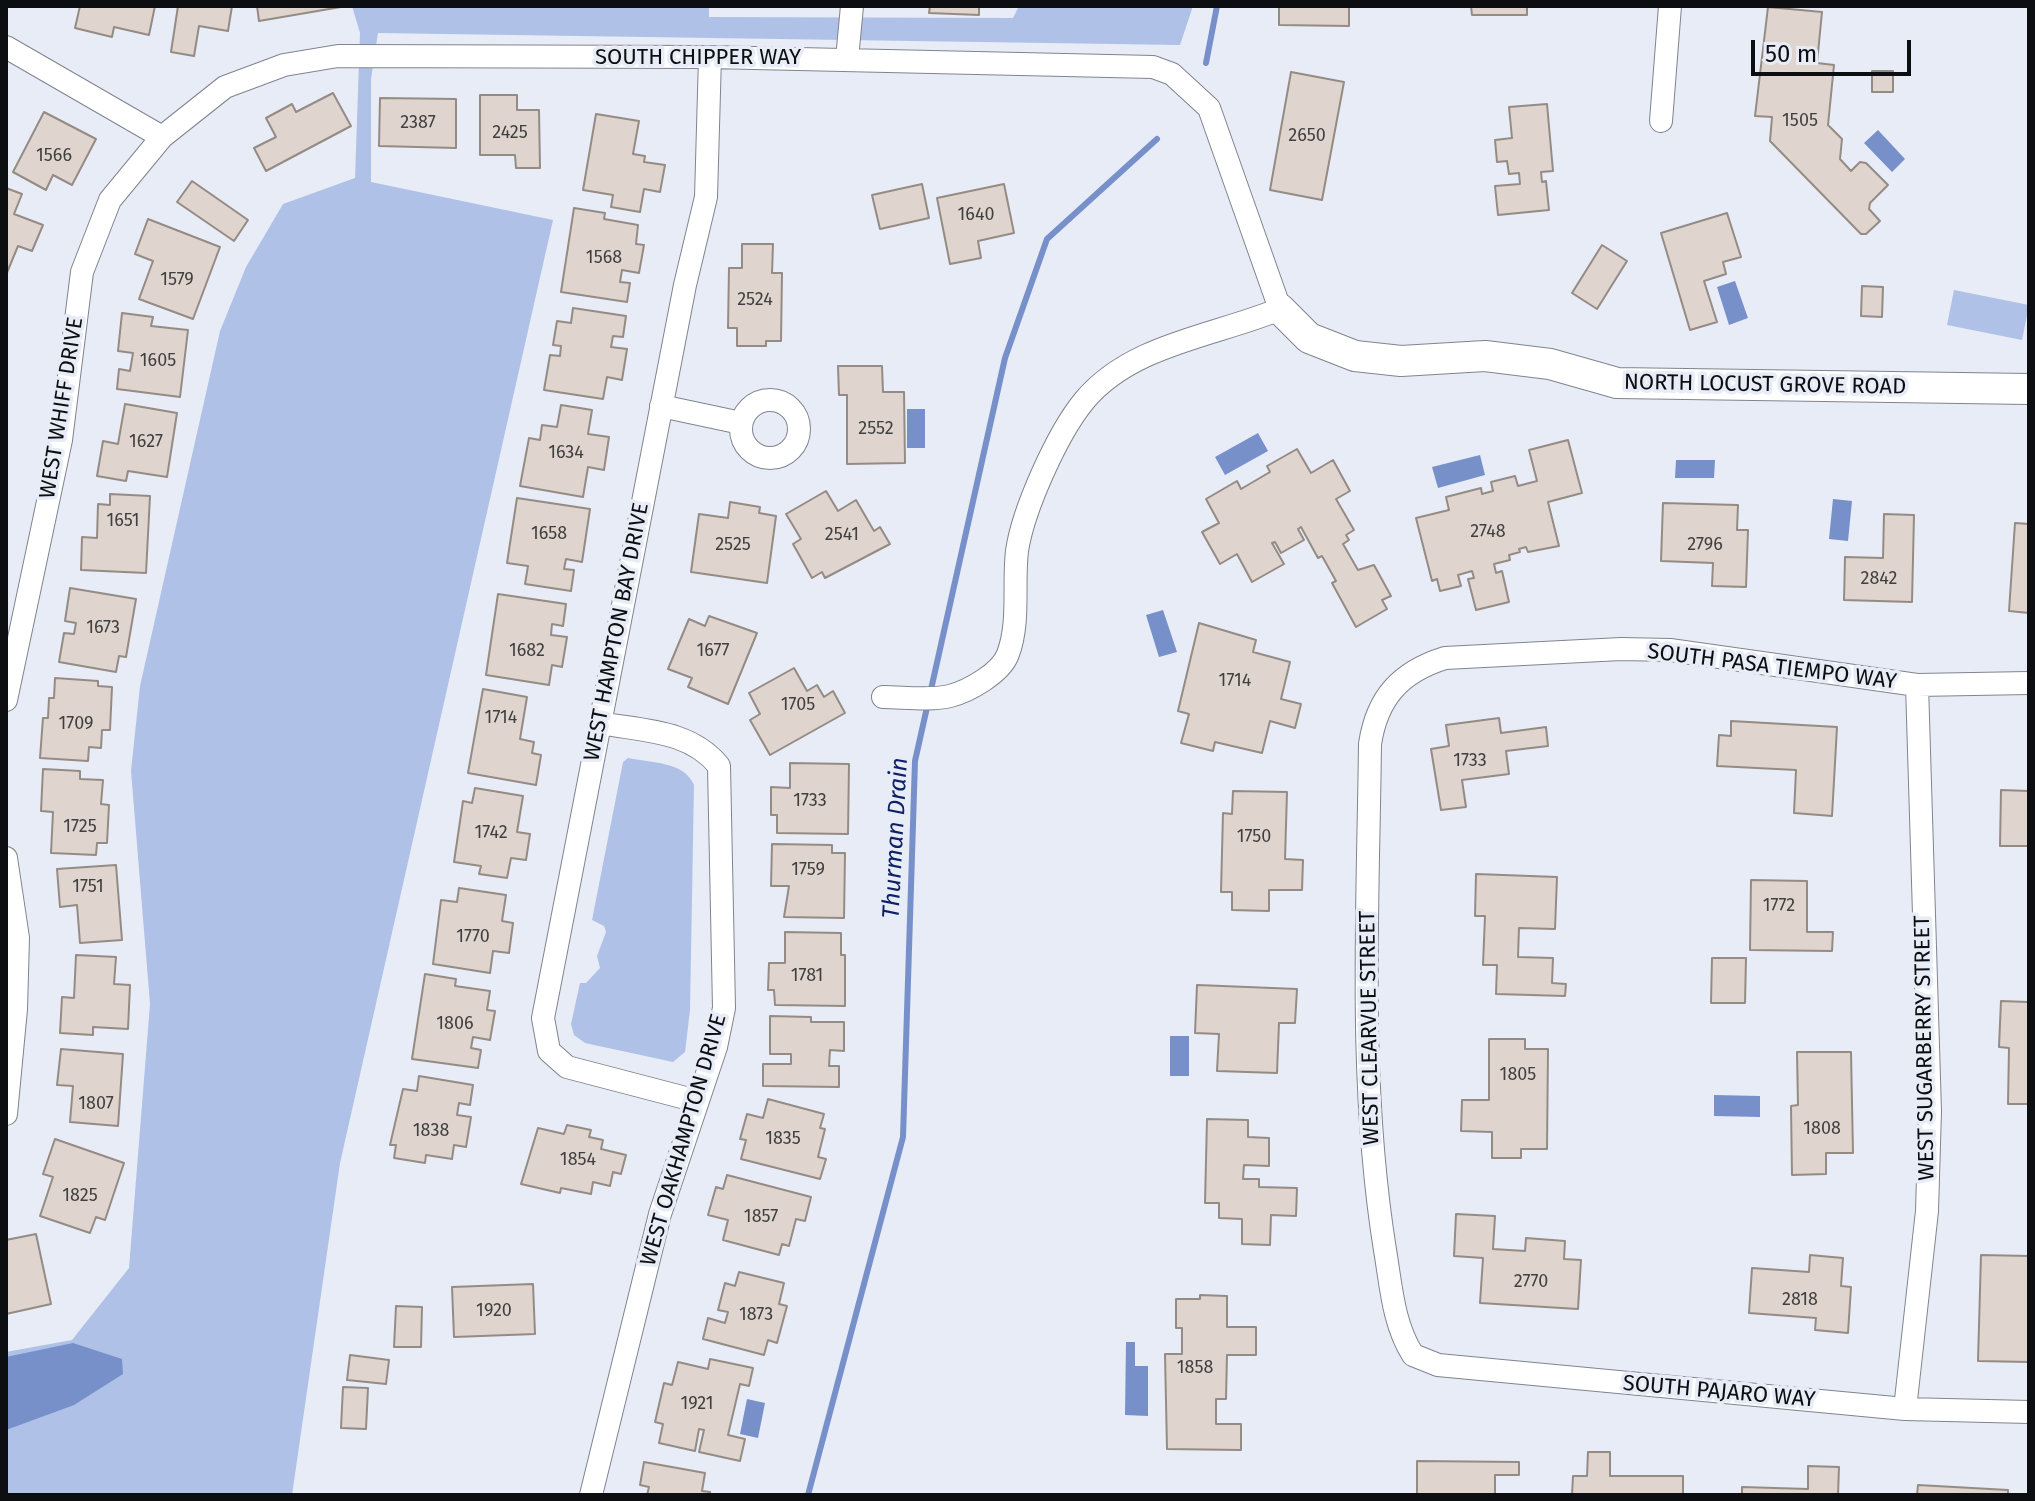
<!DOCTYPE html>
<style>
body{margin:0}
#map{position:relative;width:2035px;height:1501px;overflow:hidden;background:#e7ecf6;font-family:"Fira Sans",sans-serif}
canvas{display:block}
.frame{position:absolute;inset:0;border:8px solid #0c0e11;pointer-events:none}
.scale{position:absolute;left:1751px;top:40px;width:160px;height:36px;box-sizing:border-box;border:4px solid #0c0e11;border-top:0;padding-left:10px;font-size:24px;line-height:28px;white-space:nowrap;color:#0c0e11;-webkit-text-stroke:6px #e7ecf6;paint-order:stroke}
</style>
<div id="map">
<canvas width="2035" height="1501"></canvas>
<div class="frame"></div>
<div class="scale">50 m</div>
</div>
<script>
const context = document.querySelector('canvas').getContext('2d');
context.lineJoin = 'round';
function fillPath(path, color) { context.fillStyle = color; context.fill(path, 'evenodd'); }
function trace(path, color, width, dash) { context.strokeStyle = color; context.lineWidth = width; context.lineCap = dash ? 'butt' : 'round'; context.setLineDash(dash || []); context.stroke(path); }
function label(font, color, halo, rows, align = 'center') {
  context.font = font + ' "Fira Sans",sans-serif'; context.lineWidth = 7; context.setLineDash([]); context.textBaseline = 'middle'; context.strokeStyle = halo; context.fillStyle = color; for (const [text, x, y, turn = 0] of rows) {
    context.save(); context.translate(x, y); context.rotate((+turn || 0) * Math.PI / 180); context.textAlign = isNaN(turn) ? turn : align; if (halo) context.strokeText(text, 0, 0); context.fillText(text, 0, 0); context.restore();
  }
}
fillPath(new Path2D(`
 M352,6H709V17L1013,18L1019,6H1193L1180,45L378,33L371,79V182L553,220L340,1163L292,1495H6V1352L72,1340L129,1268L150,1004L131,771L140,686L220,331L246,267L283,204L355,178L360,33Z
 M1954,290L2029,305L2022,340L1947,325Z
 M628,758C651,763 684,761 694,785L690,1010L685,1052L673,1062L585,1043L574,1035L571,1024L580,983H586L600,968L597,956L606,932L604,926L592,920L623,762Z`), '#afc1e7');
fillPath(new Path2D(`
 M1878,130L1905,159L1892,172L1864,143Z
 M1735,281L1748,318L1729,325L1717,287Z
 M907,409H925V448H907Z
 M1258,433L1268,451L1225,475L1215,457Z
 M1480,455L1485,475L1438,488L1432,467Z
 M1676,460H1715L1714,478H1675Z
 M1833,499L1852,501L1848,541L1829,539Z
 M1163,610L1177,652L1159,657L1146,615Z
 M1170,1036H1189V1076H1170Z
 M1714,1095L1760,1096V1117L1714,1116Z
 M1126,1342H1135V1366H1148V1416L1125,1415Z
 M73,1343L122,1359L123,1374L74,1405L6,1430V1357Z
 M747,1399L765,1403L758,1438L740,1434Z`), '#7790ca');
trace(new Path2D(`
 M1206,63L1217,6
 M808,1495L903,1137L915,761L1005,358L1047,239L1157,139`), '#7790ca', 6);
const building = new Path2D(`
 M80,6H155L149,35L114,27L112,37L75,28Z
 M178,6H232L228,31L199,26L194,56L171,52Z
 M257,6H341V7L259,21Z
 M930,6H979V15L929,13Z
 M1279,6H1349V26L1279,25Z
 M1471,6H1527V15H1472Z
 M1768,7L1822,12L1817,63L1834,65L1828,125L1842,139L1840,159L1851,171L1860,162L1866,163L1888,185L1870,203L1869,209L1880,221L1866,234H1861L1770,141L1772,117L1755,116Z
 M1872,71H1893V92H1872Z
 M1291,72L1344,82L1322,200L1270,190Z
 M333,93L351,126L266,171L254,148L276,137L266,118L292,104L296,112Z
 M480,95H517V110H539L540,168H516L515,155H480Z
 M380,98L456,99V148L379,146Z
 M1547,104L1553,171L1541,172L1542,182L1546,181L1549,210L1498,215L1495,186L1520,184L1519,173L1509,174L1507,161L1497,162L1495,140L1512,138L1509,107Z
 M44,112L96,139L72,185L53,175L46,190L13,172Z
 M596,114L639,121L633,154L645,156L644,162L665,165L660,192L644,189L640,212L611,207L613,195L583,190Z
 M192,181L248,220L234,241L177,202Z
 M922,184L929,218L880,229L872,195Z
 M1004,184L1014,233L978,241L981,258L950,264L937,198Z
 M6,188L22,194L14,214L43,225L32,251L18,246L6,275Z
 M574,208L605,213L604,219L638,225L636,244L644,245L639,273L622,270L620,282L630,283L627,302L561,292Z
 M1727,213L1741,257L1723,262L1726,274L1704,281L1717,322L1690,330L1661,233Z
 M148,219L220,247L193,319L139,299L153,261L135,254Z
 M742,244H773L772,273H782L781,341H766V346H737V328H728L729,268H742Z
 M1602,245L1627,261L1597,309L1572,293Z
 M1862,286L1883,287L1882,317L1861,316Z
 M573,308L626,316L623,337L613,336L611,347L627,349L622,380L607,377L603,399L544,390L550,355L560,356L561,346L553,345L557,321L571,323Z
 M122,313L153,317L151,326L188,330L180,397L117,389L119,369L130,371L133,353L118,351Z
 M838,366H882L883,392H904L905,463L847,464V395H839Z
 M125,404L177,413L167,477L128,471L126,481L97,476L103,441L118,444Z
 M561,405L592,410L588,434L609,437L604,470L588,467L583,497L520,486L529,438L540,440L542,425L557,427Z
 M1568,440L1582,493L1548,502L1559,546L1528,552L1526,547L1519,549L1520,552L1509,555L1510,560L1494,564L1496,573L1502,571L1509,602L1476,610L1468,579L1474,578L1472,571L1458,575L1461,586L1440,591L1437,579L1432,581L1416,518L1449,510L1446,497L1481,488L1482,494L1493,491L1491,482L1515,476L1518,486L1537,481L1529,450Z
 M1297,449L1311,473L1333,460L1350,491L1336,499L1354,530L1346,535L1349,540L1343,544L1358,570L1374,565L1391,596L1382,600L1387,609L1356,627L1332,583L1336,581L1322,556L1318,558L1301,527L1298,529L1304,540L1281,553L1275,542L1272,543L1284,564L1252,582L1237,554L1220,564L1202,532L1219,523L1206,499L1237,481L1241,489L1270,472L1267,466Z
 M826,491L838,511L856,500L874,531L880,527L890,544L825,578L822,572L812,578L793,544L801,539L786,514Z
 M110,494L150,496L146,573L81,570L82,537L97,538L98,504L110,505Z
 M517,498L590,509L582,562L566,559L564,569L574,570L571,591L525,584L528,566L507,563Z
 M730,502L760,507L759,513L776,516L767,583L691,572L699,514L728,518Z
 M1663,503L1738,505L1737,530H1748L1746,587L1712,586L1713,563L1661,561Z
 M1884,514L1914,515L1912,602L1844,600L1845,557L1883,558Z
 M2015,523L2029,524V613L2009,611Z
 M70,588L136,599L126,657L119,656L116,672L59,662L64,633L74,634L76,623L65,621Z
 M498,594L566,604L563,626L552,624L551,635L567,637L562,667L552,665L549,685L486,675Z
 M709,616L757,633L728,704L688,687L692,678L668,669L689,619L705,626Z
 M1199,623L1256,640L1253,652L1290,662L1281,699L1301,704L1295,728L1270,721L1262,753L1215,742L1213,751L1181,743L1189,714L1178,711Z
 M794,668L807,691L817,685L824,697L833,691L845,713L770,755L750,720L760,714L749,693Z
 M55,678L98,681V686L112,687L110,730H102L101,748L89,747L88,761L40,758L43,718H48L49,698H54Z
 M483,689L527,697L520,739L534,742L532,753L541,755L536,785L468,773Z
 M1499,718L1501,733L1546,727L1548,746L1506,751L1509,774L1462,780L1466,807L1441,810L1431,749L1449,746L1446,725Z
 M1731,721L1837,727L1832,816L1794,813L1796,770L1717,766L1719,735L1731,736Z
 M790,763L849,764L848,834L777,833V815H771V787L790,788Z
 M43,769L80,771V779L103,780L101,804L109,805L107,843H97L96,855L51,853L53,812L41,811Z
 M475,788L523,796L517,832L530,834L526,860L511,858L507,878L479,874L481,866L454,862L463,801L472,803Z
 M2001,790L2029,791V846H2000Z
 M1233,791L1287,792L1285,859L1303,860L1302,890H1269V911L1232,910V892H1221L1223,813L1232,814Z
 M772,844L832,845V853H845L844,918L784,917L789,886H771Z
 M116,865L122,940L80,943L77,905L60,907L57,869Z
 M1476,874L1557,877L1555,929L1519,928L1518,957L1553,958L1552,983L1566,984L1565,996L1496,994L1497,965H1483L1485,916H1475Z
 M1751,880L1807,881V932H1833L1832,951L1750,950Z
 M459,888L506,895L502,921L513,923L509,953L493,951L490,973L433,964L441,900L457,902Z
 M785,932L841,933V955H845V1006L775,1005L774,990H768L769,963H785Z
 M76,955L116,957L114,984L130,985L128,1029L93,1027V1035L60,1033L62,997L74,998Z
 M1712,958H1746L1745,1003H1711Z
 M425,974L456,979L455,986L490,991L487,1010L495,1011L490,1040L473,1037L471,1048L481,1050L478,1068L412,1059Z
 M2028,980L2029,1104H2008L2009,1048L1999,1047L2001,1001L2028,1002Z
 M1197,985L1297,989L1295,1023H1279L1277,1073L1217,1071L1219,1034L1195,1033Z
 M770,1016L811,1017V1022H844V1051L830,1050L829,1066H839V1087L763,1086V1064H791V1054H770Z
 M1489,1039H1525V1049H1548L1547,1149H1521V1158H1492V1132L1461,1131L1462,1100H1489Z
 M61,1049L123,1054L118,1126L70,1122L73,1086L57,1085Z
 M1797,1052H1851L1853,1153H1826V1174L1792,1175L1791,1106L1798,1105Z
 M419,1076L473,1085L470,1105L459,1103L457,1115L471,1117L466,1147L454,1145L452,1159L426,1155L425,1163L394,1158L396,1145H390L403,1089L417,1091Z
 M768,1099L824,1114L820,1128L825,1129L818,1157L826,1159L820,1179L741,1159L746,1140L740,1139L747,1114L763,1118Z
 M1207,1119L1248,1120V1137L1269,1138V1166L1244,1165L1243,1179H1259V1187L1297,1188L1296,1216L1271,1215L1270,1245L1242,1244V1219L1219,1218V1203H1205Z
 M567,1125L591,1130L589,1137L603,1140L601,1149L626,1155L621,1174L613,1172L610,1186L593,1182L591,1194L561,1188L560,1193L521,1184L538,1128L564,1134Z
 M55,1139L124,1163L105,1220L96,1217L90,1233L40,1216L53,1177L43,1174Z
 M727,1175L811,1197L805,1221L796,1219L789,1246L782,1244L779,1255L723,1240L728,1220L708,1215L716,1187L723,1189Z
 M1456,1214L1495,1216L1493,1249L1525,1251L1526,1238L1565,1241L1564,1259L1581,1260L1578,1309L1480,1303L1483,1258L1454,1256Z
 M36,1234L51,1304L6,1314V1240Z
 M1810,1255L1843,1258L1841,1286L1851,1287L1848,1333L1815,1330L1816,1318L1749,1313L1752,1268L1809,1272Z
 M1981,1255L2029,1256V1362L1978,1361Z
 M739,1272L784,1283L779,1304L787,1306L777,1343L768,1340L764,1355L703,1339L708,1318L725,1323L728,1312L718,1310L725,1283L735,1286Z
 M533,1284L535,1334L454,1337L452,1287Z
 M1200,1295L1227,1296V1327H1256V1355H1227L1226,1399H1216V1424H1241V1450L1167,1449L1165,1354H1182V1328H1176V1299H1200Z
 M396,1306L422,1307L421,1347H394Z
 M350,1355L389,1360L386,1384L347,1380Z
 M710,1359L753,1368L749,1386L740,1384L728,1435L745,1439L740,1461L699,1452L704,1430L699,1429L695,1451L659,1443L663,1424L655,1422L664,1383L672,1385L678,1362L708,1369Z
 M343,1387L368,1388L366,1429L341,1428Z
 M1588,1452H1610V1476H1683V1495H1572L1573,1476H1587Z
 M1417,1461L1519,1462V1475H1495V1495H1417Z
 M644,1462L705,1473L702,1491L710,1492V1495H647L649,1487L640,1485Z
 M1808,1466L1839,1467L1838,1495H1742V1487L1808,1489Z
 M1918,1485L2008,1490V1495H1917Z`);
fillPath(building, '#dfd5ce');
trace(building, '#958b85', 2);
const street = new Path2D(`
 M6,47L162,137L225,87L284,65L338,56L710,57L1153,67L1172,74L1209,108L1280,309C1215,336 1131,344 1084,401C1057,434 1023,510 1017,551C1013,584 1020,622 1008,654C1001,673 969,691 950,696C930,701 903,697 883,697
 M847,59L852,6
 M1661,121L1670,6
 M741 429a29 29 0 1 1 58 0a29 29 0 1 1-58 0Z
 M661,406L741,423
 M2029,683L1917,685L1670,650L1621,649L1445,658C1400,672 1377,698 1370,744C1368,913 1358,1082 1385,1250C1391,1285 1393,1324 1413,1355L1438,1365L1905,1409L2029,1412
 M6,700L61,440L82,272L110,200L162,137
 M6,858L18,938L16,1009L6,1114
 M697,1101L567,1067L549,1051L543,1018L685,285L706,197L710,57
 M1905,1409L1927,1211L1930,1111L1917,685
 M591,1495L660,1214L716,1047L724,1008L719,766C690,730 643,731 600,723`);
const secondary = new Path2D(`
 M1280,309L1309,338L1355,356L1401,361L1485,356L1550,364L1617,383L2029,389`);
trace(street, '#80848e', 24);
trace(secondary, '#80848e', 32);
trace(street, '#fff', 22);
trace(secondary, '#fff', 30);
label('18px', '#414040', null, [
 ["1505",1800,121],
 ["2387",418,123],
 ["2425",510,133],
 ["2650",1307,136],
 ["1566",54,156],
 ["1640",976,215],
 ["1568",604,258],
 ["1579",177,280],
 ["2524",755,300],
 ["1605",158,361],
 ["2552",876,429],
 ["1627",146,442],
 ["1634",566,453],
 ["1651",123,521],
 ["2748",1488,532],
 ["1658",549,534],
 ["2541",842,535],
 ["2525",733,545],
 ["2796",1705,545],
 ["2842",1879,579],
 ["1673",103,628],
 ["1682",527,651],
 ["1677",713,651],
 ["1714",1235,681],
 ["1705",798,705],
 ["1714",501,718],
 ["1709",76,724],
 ["1733",1470,761],
 ["1733",810,801],
 ["1725",80,827],
 ["1742",491,833],
 ["1750",1254,837],
 ["1759",808,870],
 ["1751",88,887],
 ["1772",1779,906],
 ["1770",473,937],
 ["1781",807,976],
 ["1806",455,1024],
 ["1805",1518,1075],
 ["1807",96,1104],
 ["1808",1822,1129],
 ["1838",431,1131],
 ["1835",783,1139],
 ["1854",578,1160],
 ["1825",80,1196],
 ["1857",761,1217],
 ["2770",1531,1282],
 ["2818",1800,1300],
 ["1920",494,1311],
 ["1873",756,1315],
 ["1858",1195,1368],
 ["1921",697,1404]
]);
label('22px', '#0c0e11', '#e7ecf6', [
 ["SOUTH CHIPPER WAY",698,58],
 ["NORTH LOCUST GROVE ROAD",1765,385,1],
 ["WEST WHIFF DRIVE",62,408,-81],
 ["WEST HAMPTON BAY DRIVE",617,632,-79],
 ["SOUTH PASA TIEMPO WAY",1772,667,7],
 ["WEST CLEARVUE STREET",1370,1028,-91],
 ["WEST SUGARBERRY STREET",1925,1048,-91],
 ["WEST OAKHAMPTON DRIVE",684,1140,-74],
 ["SOUTH PAJARO WAY",1719,1392,5]
]);
label('italic 24px', '#0e2165', '#e7ecf6', [
 ["Thurman Drain",896,838,-87]
]);
</script>
